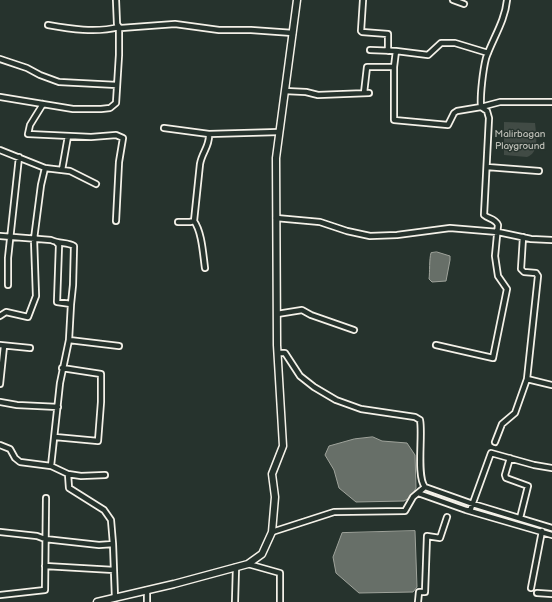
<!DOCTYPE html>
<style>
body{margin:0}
canvas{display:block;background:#26332d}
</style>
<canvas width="552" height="602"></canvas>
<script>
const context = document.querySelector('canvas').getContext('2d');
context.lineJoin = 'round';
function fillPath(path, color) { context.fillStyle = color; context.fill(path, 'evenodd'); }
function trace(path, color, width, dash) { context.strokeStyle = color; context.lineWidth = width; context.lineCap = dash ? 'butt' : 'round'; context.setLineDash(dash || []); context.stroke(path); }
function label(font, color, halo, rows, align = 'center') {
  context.font = font + ' "Balsamiq Sans",sans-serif'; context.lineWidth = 3; context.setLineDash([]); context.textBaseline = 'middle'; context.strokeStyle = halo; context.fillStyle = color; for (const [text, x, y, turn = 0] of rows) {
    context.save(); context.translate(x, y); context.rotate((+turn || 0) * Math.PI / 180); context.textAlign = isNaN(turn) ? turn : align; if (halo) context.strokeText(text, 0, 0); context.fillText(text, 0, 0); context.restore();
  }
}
fillPath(new Path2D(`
 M504,122L535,123C536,133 540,153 527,157L504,155Z`), '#414b45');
const water = new Path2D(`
 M437,252L450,256V260L446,281L432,282L429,279C430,272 429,259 431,253Z
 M373,437L382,441L407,443L415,455L416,488L411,497L404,501L356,502L339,488L334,470L325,455L329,446L354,439Z
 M415,531L417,587L413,592L359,593L336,573L333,557L342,533Z`);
fillPath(water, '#676f68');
trace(water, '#9fa39b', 1);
const minor = new Path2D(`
 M116,0L117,24L119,27L121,28L175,24L219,30H251L293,33
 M363,0L361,31L362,32L388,34V51
 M453,0L464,4
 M370,50L396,51L428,55L441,43H455L488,53
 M396,51L394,67V120L448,125L454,113L457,111L481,107L500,102H552
 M0,59L27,68L40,75L59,82L117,85
 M285,91L306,92L318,95L369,93
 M364,93L367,67H394
 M0,97L73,109H101L110,108L116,103L119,55V27C96,33 70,29 48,25
 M43,104L30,125L28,134L91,137L116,135L123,138L119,162L116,221
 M164,128L209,134L279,132
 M0,150L45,168
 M487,167L539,171
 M62,170L68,136
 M276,218L320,222L347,231L370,236L397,235L450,228L498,232L531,239L552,240
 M194,221L200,164C202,152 210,146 209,134
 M178,222H190L194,221C202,232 203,254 205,268
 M0,236L51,240C59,244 68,242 74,246L73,285L71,304L69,340L60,383L51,466
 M57,243L59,245L57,302L71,304
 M8,285V258L19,157
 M277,314L302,310L311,315L354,330
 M0,316L6,312L28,317L36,296L34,239L41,185L45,168L70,171L96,184
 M69,340L119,346
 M0,345L30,348
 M436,345L493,358L494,353L507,289L498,276L495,256L498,225C495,218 488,219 484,215L489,118L487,111L481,107C480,95 483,70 486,58C493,38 505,21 507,0
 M278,353H285L300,376L314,387L336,400L361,409L415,417L420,420C423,434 416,477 425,487L473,504L552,528
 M527,379L552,385
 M0,384L4,346
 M0,402L17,405L58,407
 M55,437L98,441L101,402V374L62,368
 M495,442L502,424L515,413L527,379L538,276L536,273L524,272L521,269L523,237
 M0,445L10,449L15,458L20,462L51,466L68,474
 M510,458L505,475L506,478L528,486L520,518
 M105,475L81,476L68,474L69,488L104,510L111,520L113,544L115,598
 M418,493L466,510L552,535
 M470,511L491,453L534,465L552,468
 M0,532L37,536L45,539L99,545L113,544
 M272,532L334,512L405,511L413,497L425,487
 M248,564L280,573V602
 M45,566L114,570
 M531,588L542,531
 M537,593L552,594
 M0,595L45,590L46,498
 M147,602V590
 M235,602L236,567
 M418,602L419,592H425L427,536L440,538L447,517`);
const tertiary = new Path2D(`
 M97,602L174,584L248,564L262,554L272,532L275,497L272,474L283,446L277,345L276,158L297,0`);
trace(minor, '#f4f1e8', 8);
trace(tertiary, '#f4f1e8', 9);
trace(minor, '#26332d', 4.5);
trace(tertiary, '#26332d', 6);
label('10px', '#bebfb7', '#26332d', [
 ["Malirbagan",520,134],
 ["Playground",520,146]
]);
</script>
